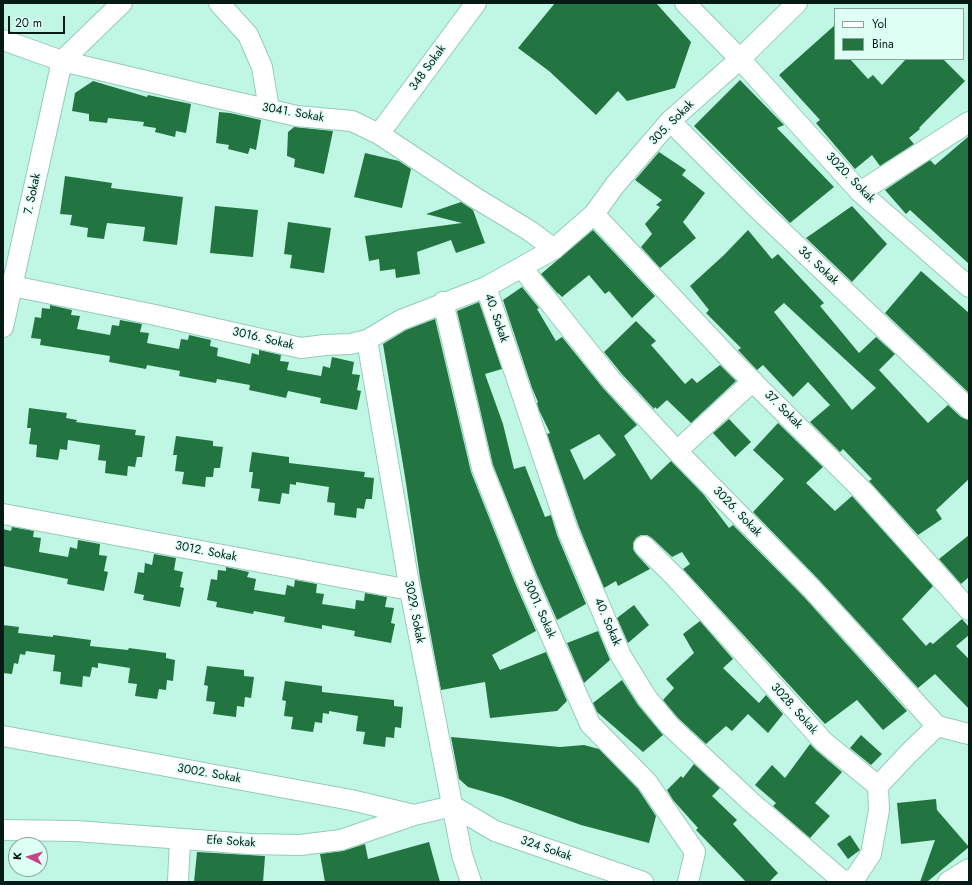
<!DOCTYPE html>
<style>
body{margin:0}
#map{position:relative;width:972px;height:885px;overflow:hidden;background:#c0f7e4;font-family:Jost,sans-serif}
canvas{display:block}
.frame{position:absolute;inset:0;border:4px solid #061b15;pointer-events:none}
.legend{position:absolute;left:834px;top:8px;width:130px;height:52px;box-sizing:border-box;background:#defff3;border:1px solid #88a49a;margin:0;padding:5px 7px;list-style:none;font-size:12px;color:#061b15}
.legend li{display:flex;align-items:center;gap:8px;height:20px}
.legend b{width:20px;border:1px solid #88a49a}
.north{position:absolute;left:8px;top:837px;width:40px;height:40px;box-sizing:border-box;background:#defff3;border:1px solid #88a49a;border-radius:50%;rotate:275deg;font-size:11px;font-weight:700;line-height:16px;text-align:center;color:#061b15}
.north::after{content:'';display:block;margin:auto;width:14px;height:18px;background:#c74388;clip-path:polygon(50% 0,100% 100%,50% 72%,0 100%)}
.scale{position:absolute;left:8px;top:16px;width:57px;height:18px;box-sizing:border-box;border:2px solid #061b15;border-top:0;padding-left:5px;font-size:12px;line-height:14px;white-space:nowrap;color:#061b15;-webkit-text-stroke:3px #defff3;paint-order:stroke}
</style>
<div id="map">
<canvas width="972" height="885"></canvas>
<div class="frame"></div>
<ul class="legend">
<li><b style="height:5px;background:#fff"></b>Yol</li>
<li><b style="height:11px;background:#227540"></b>Bina</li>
</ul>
<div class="north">K</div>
<div class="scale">20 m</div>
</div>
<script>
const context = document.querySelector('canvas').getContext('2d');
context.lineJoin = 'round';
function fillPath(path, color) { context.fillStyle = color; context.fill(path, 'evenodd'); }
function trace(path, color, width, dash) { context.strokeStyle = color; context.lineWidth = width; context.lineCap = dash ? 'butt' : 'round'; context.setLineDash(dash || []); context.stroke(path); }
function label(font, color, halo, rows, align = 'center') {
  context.font = font + ' Jost,sans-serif'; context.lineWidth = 3; context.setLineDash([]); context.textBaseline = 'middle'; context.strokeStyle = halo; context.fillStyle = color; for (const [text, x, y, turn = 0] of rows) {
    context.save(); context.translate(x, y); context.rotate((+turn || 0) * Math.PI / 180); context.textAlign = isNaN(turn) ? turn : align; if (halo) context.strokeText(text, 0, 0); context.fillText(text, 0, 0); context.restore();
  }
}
fillPath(new Path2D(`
 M555,3H656L691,42L675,88L627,101L618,91L596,115L549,71L518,48Z
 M835,25V59H850L868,79L873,75L882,85L906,59H943L965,81L919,128L920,129L909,138L914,144L880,166L872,155L855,169L816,123L820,120L779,75Z
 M740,80L784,125L777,128L834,187L790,223L694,126Z
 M93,81L147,97L148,95L191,104L186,133L176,131L175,137L155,132L156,128L143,126L144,122L108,118L107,123L89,121V114L72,111L75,93Z
 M219,112L230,113L261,120L256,150L250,148L248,154L228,149L229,145L216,143Z
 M294,127L333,131L324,174L294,167L295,159L287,156L288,132Z
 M969,136V264L910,210L906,214L885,190L930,160L935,165Z
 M659,152L686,170L682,175L705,193L683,222L696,238L660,268L641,247L652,234L645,224L660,207L656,205L662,200L635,180Z
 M365,153L399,161L411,169L402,208L354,197Z
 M65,176L112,183L111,188L183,197L177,245L143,241L145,227L107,223L104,239L87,237L88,228L70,225L72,215L60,214Z
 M461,202L473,210L485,243L456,253L451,240L417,252L420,274L396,278L395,269L380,271L379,259L369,261L365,236L462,223L426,214Z
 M215,206L258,210L253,257L210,253Z
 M852,206L887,244L852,282L806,238Z
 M288,222L331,228L324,273L290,268L292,255L284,254Z
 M593,230L655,296L632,318L609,291L605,294L589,275L562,297L558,293V294L541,274Z
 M748,230L772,259L778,254L824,303L820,306L859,353L876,337L895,354L879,370L928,423L948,405L961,417L969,420V479L936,510L942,519L918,535L869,481L872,479L843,449L840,452L810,422L830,405L808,382L793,397L763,365L757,370L738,350L741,348L706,313L709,310L690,286L724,255ZM784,303L876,388L852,410L774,312Z
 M921,271L969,313V393L885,313Z
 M522,287L539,308L537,309L556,341L562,337L603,388L637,425L624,436L651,480L671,461L704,495L729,528L733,525L804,597L907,711L883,730L857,700L825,724L683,569L690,564L682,552L672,557L652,538L647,535H641L636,538L633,543V549L636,554L650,569L618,586L616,581L604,588L579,527L547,434L550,433L539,410L537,403L538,402L532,388L503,300ZM599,434L616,455L584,480L570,450Z
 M479,302L502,369L485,374L503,424L514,469L525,466L545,517L551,515L557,535L586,604L557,620L537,575L493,465L457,311Z
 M50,305L72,310L71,315L80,316L77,329L110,335L112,325L119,326L120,320L142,324L140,332L149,333L147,343L179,349L181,339L188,340L189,335L211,340L210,346L218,348L217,356L250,364L252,353L259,355V350L281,355L280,361L289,362L287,370L321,376L323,366L330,368L332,357L354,362L352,374L360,375L357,390L361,391L357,410L320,403L321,398L288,391L286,398L249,390L250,385L217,379L216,383L179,376L180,371L147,365L146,369L109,362L110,356L40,345L41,339L31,338L35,317L41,318L42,308L50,309Z
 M435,319L471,472L515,583L536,631L492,655L500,670L546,652L567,701L557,711L490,718L485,682L441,690L420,578L406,483L383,344L406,330Z
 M636,321L656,341L651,345L685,384L692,378L697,383L720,365L736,381L691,423L667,400L657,409L655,407L654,409L621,373L604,352Z
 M29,408L67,413L66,418L77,420L76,422L136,430L135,435L145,436L142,457H137L135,467L128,466L127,476L105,473L106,461L98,460L100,445L68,440L67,450L60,449L58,460L36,457L37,445L29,444L31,428H27Z
 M729,419L751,442L735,457L713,433Z
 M778,423L823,467L806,483L835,511L852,496L933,586L902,619L926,646L930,642L933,644L962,619L969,627V635L956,646L969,659V709L935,674L918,688L820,581L753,512L784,479L753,450Z
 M176,436L213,441V446L223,447L220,468H214L213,477H206L205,487L182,484L184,472L175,471L177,455H173Z
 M252,452L289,457V463L365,472L364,477L374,478L372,499H366L364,509L357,508L356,518L334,515L335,503L327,502L329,487L296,482V485L290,484L289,494L282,493L280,504L258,501L260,489L251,488L253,472H249Z
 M12,527L34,531L33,537L41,538L39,552L68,557L70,547L77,549L78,540L100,544L99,555L107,556L104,571L108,572L104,591L67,584L68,579L3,566V529L11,531Z
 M969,535V577L961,584L939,559Z
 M154,554L176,558L174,570L183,572L180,587L184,588L180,607L143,600L144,595L134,593L138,572L144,573L145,563L152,565Z
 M226,567L249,572L247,577L256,579L254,590L285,595L287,585L294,587L295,580L317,584L316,593L324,594L322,604L355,609L356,600L364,601L365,593L387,597L385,607L394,608L391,623L395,624L391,643L354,636L355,631L322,625V629L284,622L285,617L254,611L253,614L216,607L217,602L207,600L211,579L217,580L218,570L226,571Z
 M634,605L649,625L628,643L617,618Z
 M700,621L733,659L723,668L759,703L766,695L783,714L768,733L748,714L732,731L726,726L706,744L678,718L663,700L674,688L666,679L694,653L683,634Z
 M3,625L19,627L18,633L53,637V635L91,640L90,646L128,650L129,648L166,653V658L175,660L173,681L167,680L166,690L159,689L157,699L135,696L137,684L128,683L130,668L98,663V668L92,667L90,677L83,676L82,687L60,684L61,672L53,671L55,655L26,651L25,655L20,654L18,664L14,663L12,674L3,673Z
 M598,631L610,660L584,683L567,643Z
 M207,666L244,670V676L254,677L251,698L245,697L244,707L237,706L236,717L213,714L215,702L206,701L208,686L204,685Z
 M622,680L638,705L663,735L643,752L597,712L593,703Z
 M285,681L322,686V692L394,700V706L403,707L401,728L395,727L394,738L386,737L385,747L363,744L365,732L356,731L358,716L329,711V714L323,713L322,723L315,722L313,732L291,729L293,717L284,716L286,701L282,700Z
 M861,735L882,754L871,765L850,748Z
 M451,737L560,747L584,745L599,749L638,789L656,816L649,843L581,825L503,797L468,787L459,779Z
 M810,744L817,751L842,772L815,803L830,816L810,838L773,806L776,803L755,785L772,765L785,778Z
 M694,764L720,788L712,796L737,820L733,824L778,873L769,882H746L696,830L698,828L673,800L667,790L681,776L683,778Z
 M936,799L937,810L969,847L927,882H920L935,840L901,844L897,803Z
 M850,835L860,850L848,859L837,844Z
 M429,842L440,882H325L320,854L343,851L365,844L368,859Z
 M197,852L265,856L263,882H194Z`), '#227540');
const minor = new Path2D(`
 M219,3L248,35L262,67L269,109
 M685,3L740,59L860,192L969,287
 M3,40L62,61L209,96L297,116L352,121L379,134L474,197L530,231L554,249
 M670,121L759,210L969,409
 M379,134L476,3
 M860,192L969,122
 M594,214L733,362L863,491L969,610
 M522,268L612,381L677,451L812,589L937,726L969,734
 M3,284L155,315L301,348L325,345L350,344L367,340L401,320L486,287L554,249L594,214L615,185L670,121L740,59L797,3
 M486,287L568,531L621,656L647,698L670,726L751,802L844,882
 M443,302L482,468L526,579L590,724L647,782L695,852L688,882
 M3,327L62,61L122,3
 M367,340L410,590L462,855L471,882
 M677,451L753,381
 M3,514L410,590
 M644,546L676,578L824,742L878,786L879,810L871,854L855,878L846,882
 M3,736L351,800L414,815
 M878,786L909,753L937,726
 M3,830L76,831L250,844L300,845L341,840L414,815L453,806L495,831L643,882
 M178,882L180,839
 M948,882L969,869`);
trace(minor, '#95cbb8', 22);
trace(minor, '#fff', 20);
label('12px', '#061b15', '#defff3', [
 ["348 Sokak",428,68,-54],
 ["3041. Sokak",293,113,10],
 ["305. Sokak",672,123,-45],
 ["3020. Sokak",850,178,46],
 ["7. Sokak",33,194,-78],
 ["36. Sokak",818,266,43],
 ["40. Sokak",496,318,71],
 ["3016. Sokak",263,339,13],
 ["37. Sokak",783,410,45],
 ["3026. Sokak",737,512,46],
 ["3012. Sokak",206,552,11],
 ["3001. Sokak",539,609,66],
 ["3029. Sokak",414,612,79],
 ["40. Sokak",607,622,67],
 ["3028. Sokak",794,709,48],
 ["3002. Sokak",209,774,10],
 ["Efe Sokak",231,842,4],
 ["324 Sokak",546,849,19]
]);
</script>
